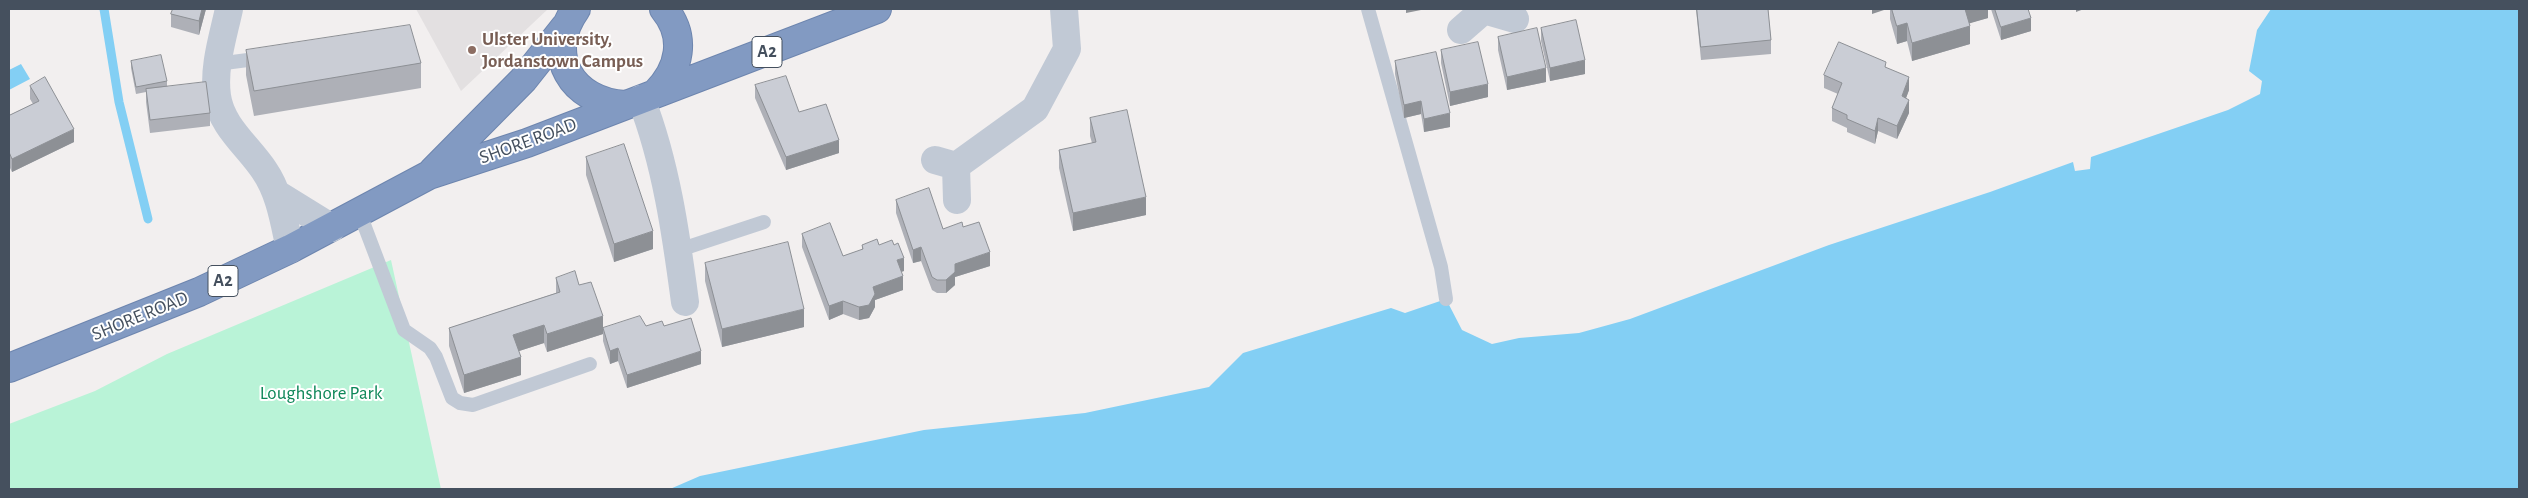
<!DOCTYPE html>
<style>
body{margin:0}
#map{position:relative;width:2528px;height:498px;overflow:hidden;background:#f2efef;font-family:"Alegreya Sans",sans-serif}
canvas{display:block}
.frame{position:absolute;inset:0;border:10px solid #45505e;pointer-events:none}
</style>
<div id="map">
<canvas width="2528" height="498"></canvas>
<div class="frame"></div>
</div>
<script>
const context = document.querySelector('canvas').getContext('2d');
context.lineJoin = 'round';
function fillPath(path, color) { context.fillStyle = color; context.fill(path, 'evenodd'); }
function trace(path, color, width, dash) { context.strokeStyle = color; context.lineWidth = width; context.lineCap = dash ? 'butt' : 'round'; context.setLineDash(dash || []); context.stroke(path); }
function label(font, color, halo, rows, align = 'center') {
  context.font = font + ' "Alegreya Sans",sans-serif'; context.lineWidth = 4; context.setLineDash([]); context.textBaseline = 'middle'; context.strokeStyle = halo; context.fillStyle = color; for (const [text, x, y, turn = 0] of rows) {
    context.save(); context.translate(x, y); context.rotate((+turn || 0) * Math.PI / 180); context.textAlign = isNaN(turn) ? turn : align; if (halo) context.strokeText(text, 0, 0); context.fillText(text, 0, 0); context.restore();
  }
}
fillPath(new Path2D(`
 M416,9H548L461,91Z`), '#e3e0e1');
fillPath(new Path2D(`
 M391,260L441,489H9V424L95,391L167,354Z`), '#b9f3d7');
fillPath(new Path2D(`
 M2271,9H2519V489H670L700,476L924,430L1085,413L1209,387L1243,353L1391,308L1405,313L1446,299L1462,330L1492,344L1519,338L1579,333L1630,319L1829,245L1990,192L2073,162L2075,171L2090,169L2091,157L2228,110L2260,94L2262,81L2249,71L2257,30Z
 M21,64L30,79L9,90V70Z`), '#83cff4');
trace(new Path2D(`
 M104,9L119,102L148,219`), '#83cff4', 9);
const highway = new Path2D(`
 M576,9C543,55 572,102 625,105
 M656,93C680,69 687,37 664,9
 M433,171L523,80L565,27
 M9,368L199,292L290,249L429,175L527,143L877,9`);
trace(highway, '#6d85ae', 30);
trace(new Path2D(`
 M1368,9L1441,267L1446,299
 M217,64L263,58
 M360,214L404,330L430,348L436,357L452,398L460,403L473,405L590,364
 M679,250L764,222`), '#c1c9d5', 14);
trace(new Path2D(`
 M229,9C223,37 213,67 217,96C221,126 248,146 264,170C280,193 284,222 290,249
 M1461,30L1484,10L1515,19
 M641,99C666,163 676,234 685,302
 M935,160L956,166L1035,109L1067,49L1064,9
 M956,166L957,200
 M277,194L332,228`), '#c1c9d5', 28);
trace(highway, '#829ac2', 28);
fillPath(new Path2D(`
 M173,9H206L199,35L171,27V14Z
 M1696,9H1768L1771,40V54L1701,60Z
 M1890,9H1988V18L1969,23L1970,44L1912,61L1907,41L1897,44L1890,19Z
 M1991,9H2028L2031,31L2001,40Z
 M1541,28L1585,74L1550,81L1541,41Z
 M1498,37L1546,82L1507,90L1498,50Z
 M246,50L421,63V88L254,116L246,75Z
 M1441,50L1488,97L1450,106L1441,63Z
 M131,61L167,81V86L210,113V126L150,133L146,102V92L136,94L131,68Z
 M1395,61L1450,127L1424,132L1421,114L1404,118L1395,74Z
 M1886,67L1909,90L1906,98L1909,113L1897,139L1878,131L1875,144L1847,132V128L1832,121V108L1838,94L1824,88V75Z
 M755,85L799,112L839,153L786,170L755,98Z
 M30,86L74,142L12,172L9,166V114L10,115L33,104L30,99Z
 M1090,118L1146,215L1073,231L1059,168V150L1092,143L1090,136Z
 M586,157L653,249L614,262L586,175Z
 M896,200L943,229L963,227L990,266L955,277V285L946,293H937L932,290L921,261L913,263L896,213Z
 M802,234L843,256L862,250V245H879L904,271L901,272L903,290L875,300V307L869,318L859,320L843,314L829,320L802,247Z
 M705,263L804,327L722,347L705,281Z
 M556,278L579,285L603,328L646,326H664L701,364L627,388L618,361L610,364L603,341V334L547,352L544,343L519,351L521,375L464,393L449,346V328L556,293Z`), '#aeb0b7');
fillPath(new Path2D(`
 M202,9H206L199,35V21Z
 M1406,9H1426L1406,13Z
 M1872,9H1887L1872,14Z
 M1964,9H1988V18L1964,25Z
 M2076,9H2084L2076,12Z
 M2031,18V31L2001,40V27Z
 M1907,23V41L1897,44V26Z
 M1970,26V44L1912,61V43Z
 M1585,60V74L1550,81V68Z
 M1546,68V82L1507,90V77Z
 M1909,77V90L1902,109V96Z
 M1488,84V97L1450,106V92Z
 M1909,100V113L1897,139V126Z
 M1421,101V114L1404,118V105Z
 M1450,113V127L1424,132V119Z
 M1878,118V131L1875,144V131Z
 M74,129V142L12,172V159Z
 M839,140V153L786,170V157Z
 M1146,197V215L1073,231V213Z
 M653,231V249L614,262V244Z
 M921,247V261L913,263V250Z
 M990,252V266L955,277V285L946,293V280L955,264Z
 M904,258V271L897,273V260Z
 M903,276V290L875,300V307L869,318L859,320V307L873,287Z
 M843,301V314L829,320V306Z
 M804,309V327L722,347V329Z
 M603,316V334L547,352V334Z
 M544,325V343L513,353V335Z
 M618,348V361L610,364V351Z
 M701,351V364L627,388V375Z
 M521,357V375L464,393V375Z`), '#8d9095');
const building = new Path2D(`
 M173,9H202L199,21L171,14Z
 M1697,9H1768L1771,40L1701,47Z
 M1892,9H1965L1970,26L1912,43L1907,23L1897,26Z
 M1995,9H2028L2031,18L2001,27Z
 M1576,20L1585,60L1550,68L1541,28Z
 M410,25L421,63L254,91L246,50Z
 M1537,28L1546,68L1507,77L1498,37Z
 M1478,42L1488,84L1450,92L1441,50Z
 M1839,42L1886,62L1885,67L1909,77L1902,96L1909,100L1897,126L1878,118L1875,131L1847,119V115L1832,108L1842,83L1824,75Z
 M1436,52L1450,113L1424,119L1421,101L1404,105L1395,61Z
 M161,55L167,81L136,87L131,61Z
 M786,76L799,112L826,104L839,140L786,157L755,85Z
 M45,77L74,129L12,159L9,152V114L10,115L39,101L30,86Z
 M206,82L210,113L150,120L146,89Z
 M1127,110L1146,197L1073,213L1059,150L1096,142L1090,118Z
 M624,144L653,231L614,244L586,157Z
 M929,188L943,229L962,222L963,227L979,222L990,252L955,264V272L946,280H937L932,277L921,247L913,250L896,200Z
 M830,223L843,256L863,249L862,245L877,239L879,245L892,240L894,245L898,243L904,258L897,260L903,276L873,287L875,294L869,305L859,307L843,301L829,306L802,234Z
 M788,242L804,309L722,329L705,263Z
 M575,271L579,285L591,282L603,316L547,334L544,325L513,335L521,357L464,375L449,328L560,292L556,278Z
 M640,316L646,326L662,321L664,326L691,318L701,351L627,375L618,348L610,351L603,328Z`);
fillPath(building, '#cacdd5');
trace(building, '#8d9095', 1);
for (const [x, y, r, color] of [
 [472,50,5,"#8d6e63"]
]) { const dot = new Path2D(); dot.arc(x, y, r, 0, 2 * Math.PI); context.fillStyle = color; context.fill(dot); trace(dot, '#fff', 2); }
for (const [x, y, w] of [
 [767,52,30],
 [223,281,30]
]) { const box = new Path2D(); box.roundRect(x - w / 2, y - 15.5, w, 31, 4); context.fillStyle = '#fff'; context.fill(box); trace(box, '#45505e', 1); }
label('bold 18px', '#45505e', null, [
 ["A2",767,52],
 ["A2",223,281]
]);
label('bold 19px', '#785e54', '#fff', [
 ["Ulster University,",482,39],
 ["Jordanstown Campus",482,61]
], 'left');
label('19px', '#45505e', '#fff', [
 ["SHORE ROAD",528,141,-20],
 ["SHORE ROAD",140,316,-22]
]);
label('19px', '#0e8759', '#fff', [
 ["Loughshore Park",321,393]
]);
</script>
